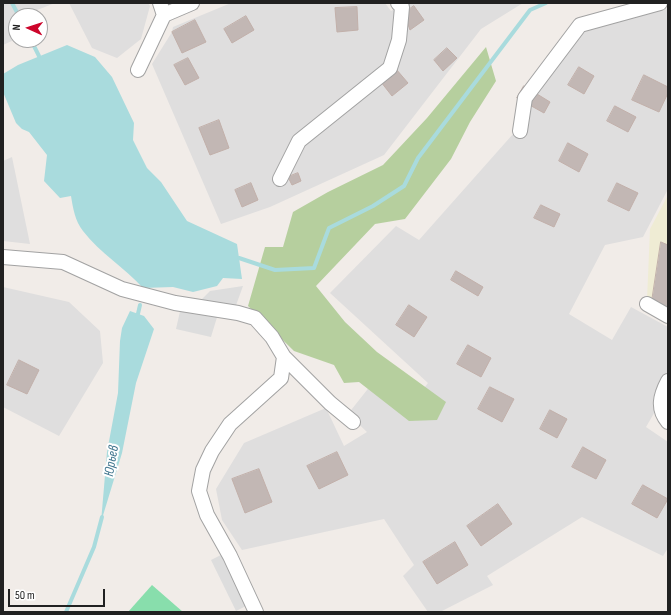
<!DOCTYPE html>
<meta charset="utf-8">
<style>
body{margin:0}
#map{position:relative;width:671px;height:615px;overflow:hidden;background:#f1ece8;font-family:"Sofia Sans Condensed",sans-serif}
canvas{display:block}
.frame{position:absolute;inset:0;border:4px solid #212121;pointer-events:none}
.north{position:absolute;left:8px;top:8px;width:40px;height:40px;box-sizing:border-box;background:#fff;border:1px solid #a6a6a6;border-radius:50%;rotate:273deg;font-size:11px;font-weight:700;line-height:16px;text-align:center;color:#212121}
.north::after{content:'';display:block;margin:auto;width:14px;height:18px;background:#cd052b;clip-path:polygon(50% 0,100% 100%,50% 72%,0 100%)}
.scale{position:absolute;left:8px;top:589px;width:97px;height:18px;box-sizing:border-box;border:2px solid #212121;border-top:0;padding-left:5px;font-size:12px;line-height:14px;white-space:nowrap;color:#212121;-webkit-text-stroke:3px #fff;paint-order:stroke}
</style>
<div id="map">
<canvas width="671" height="615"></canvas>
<div class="frame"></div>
<div class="north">N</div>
<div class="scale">50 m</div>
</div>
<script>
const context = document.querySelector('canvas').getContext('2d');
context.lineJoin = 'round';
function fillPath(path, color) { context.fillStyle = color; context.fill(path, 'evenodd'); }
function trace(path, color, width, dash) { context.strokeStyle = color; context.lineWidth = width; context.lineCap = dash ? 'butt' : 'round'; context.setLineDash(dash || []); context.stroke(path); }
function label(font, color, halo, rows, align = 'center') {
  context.font = font + ' "Sofia Sans Condensed",sans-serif'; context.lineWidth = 4; context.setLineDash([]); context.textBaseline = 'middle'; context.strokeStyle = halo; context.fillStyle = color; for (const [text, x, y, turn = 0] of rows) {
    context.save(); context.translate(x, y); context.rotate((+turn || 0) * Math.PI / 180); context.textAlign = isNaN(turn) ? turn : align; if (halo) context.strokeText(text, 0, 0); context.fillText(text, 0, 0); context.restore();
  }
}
fillPath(new Path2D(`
 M3,3H55L22,16H16V39L3,45Z
 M69,3H148L150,6L141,39L117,58L92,48Z
 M231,3H385L391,11L403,3H523L481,29L384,155L270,207L221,224L152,64L172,32L173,27Z
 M668,8V189L643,237L605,245L569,314L612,340L631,307L668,327V389L646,427L668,442V548L663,556L582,517L487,576L493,585L440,612H428L403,576L414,565L384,519L242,550L222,520L216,489L244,443L326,408L344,446L367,432L348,414L382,371L418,396L428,383L330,293L396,226L419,240L513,134L528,96L574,35L651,12Z
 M12,157L30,244L3,241V161Z
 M3,287L69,302L100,331L103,363L59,436L3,407Z`), '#dfdede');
fillPath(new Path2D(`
 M668,195V314L647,300L650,229Z`), '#efecd4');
fillPath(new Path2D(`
 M486,47L496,81L470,122L451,159L405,219L375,224L316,286L345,322L377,352L446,402L437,420L409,421L359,382L344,383L334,365L294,351L248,306L265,247H283L293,212L328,192L383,165L427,118Z`), '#b6cf9e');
fillPath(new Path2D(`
 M152,585L183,612H128Z`), '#88deac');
fillPath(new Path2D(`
 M243,286L235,308L200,301L210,291Z
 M181,307L218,314L211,337L176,329Z
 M227,552L252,603L236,611L211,560Z`), '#ddd');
fillPath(new Path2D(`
 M67,45L95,57L112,77L134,123L133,140L147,168L161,182L187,221L237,244L242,279L223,278L217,286L193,292L173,287L143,288C125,268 100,253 83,231C75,221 73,208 71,196L60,198L44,181L47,155L29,132L22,129L16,123L3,92V74L18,65Z
 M130,311L144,316L154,329L136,383L122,453L101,522L107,452L118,393L120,341L122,328Z`), '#a9dbdd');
trace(new Path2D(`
 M12,3L19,16
 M31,40L39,56
 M239,258L275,270L314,268L329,228L373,206L404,186L418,158L530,10L546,3
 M137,318L140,305
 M66,612L94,547L102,517`), '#a9dbdd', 4);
const building = new Path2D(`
 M414,6L424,20L410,30L404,13Z
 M357,7L358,30L337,32L335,8Z
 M246,16L254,30L232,43L224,29Z
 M195,20L206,42L182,53L172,32Z
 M447,48L457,58L443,71L434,60Z
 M188,58L199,78L185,85L174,65Z
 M579,67L594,76L584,94L568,85Z
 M396,69L408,83L392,96L381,82Z
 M644,75L668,87V93L659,112L632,100Z
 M524,86L550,102L544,113L517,98Z
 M615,106L636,117L628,132L607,121Z
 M219,120L229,148L210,155L199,128Z
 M568,143L588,154L579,172L559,161Z
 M298,173L301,181L292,185L288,177Z
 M251,183L258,200L242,207L235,190Z
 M617,183L638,193L629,211L608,201Z
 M541,205L560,214L554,227L534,218Z
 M661,242L668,245V309L652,301Z
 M456,271L483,287L478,296L451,280Z
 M409,305L427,317L414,337L396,325Z
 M468,345L491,358L481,377L457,364Z
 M19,360L39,370L27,394L7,385Z
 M490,387L514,399L502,422L478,409Z
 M550,410L567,419L557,438L540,429Z
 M583,447L606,460L596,479L572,467Z
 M337,452L348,475L319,489L307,466Z
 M259,469L272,502L245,513L232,479Z
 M643,485L668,499L657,518L632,504Z
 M498,504L512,524L481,546L467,526Z
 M455,542L468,565L437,584L423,562Z`);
fillPath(building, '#c2b7b4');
trace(building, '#c2b0aa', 1);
const minor = new Path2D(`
 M160,3L164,15
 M138,70L164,15L192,3
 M520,131L525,98L580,25L660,3
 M280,179L299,141L390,68L399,40L402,7L398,3
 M3,257L63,262L122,289L175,303L238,313L255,318L272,337L284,357L330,403L353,422
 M647,304L668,316
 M668,381C660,396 657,409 668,422
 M256,612L230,556L207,515L199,491L203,470L212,451L230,424L281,378L284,357`);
trace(minor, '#a2a2a2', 16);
trace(minor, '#fff', 14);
label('italic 14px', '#42778f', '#fff', [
 ["Юрьев",112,461,-80]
]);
</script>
